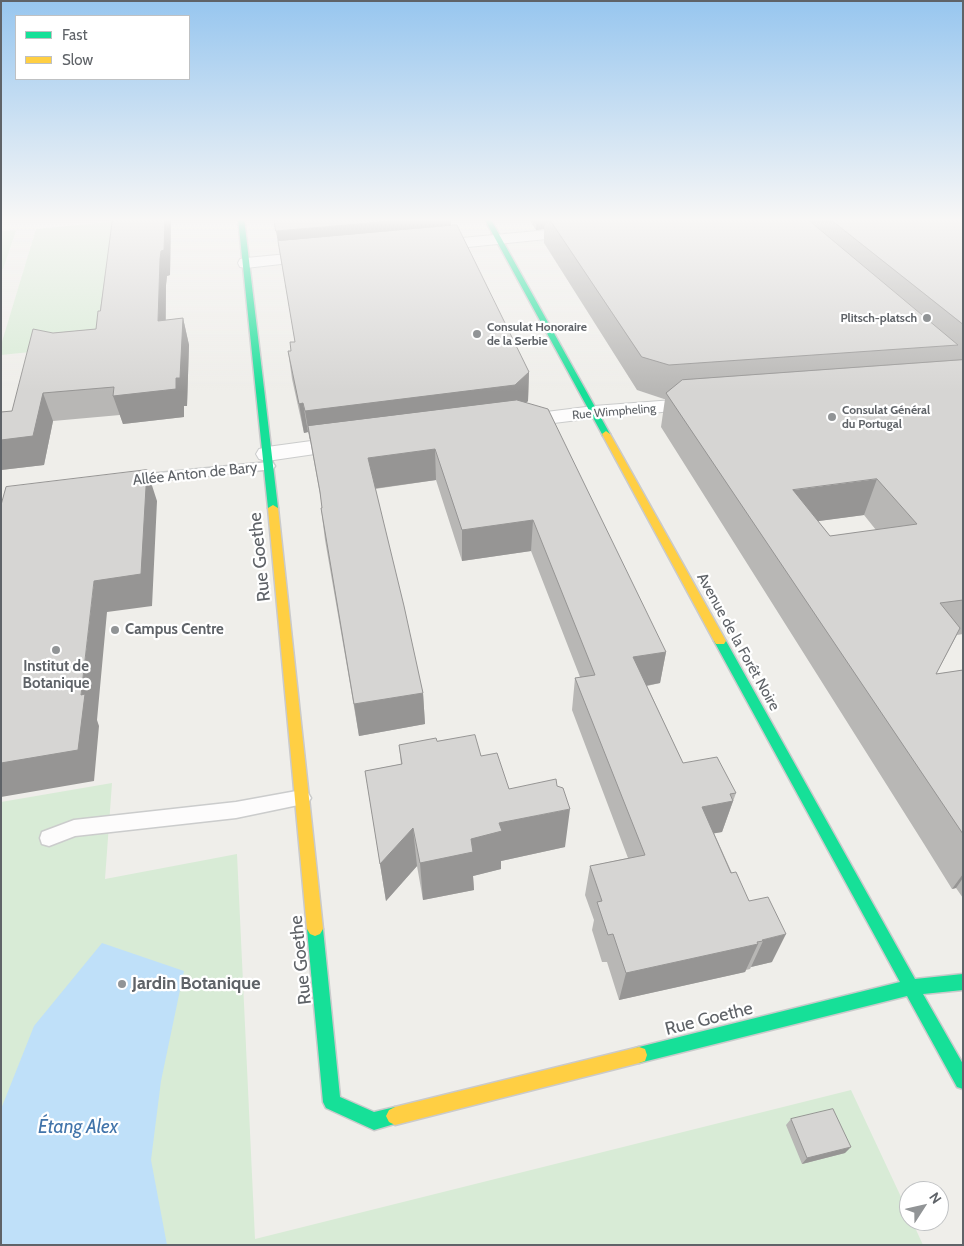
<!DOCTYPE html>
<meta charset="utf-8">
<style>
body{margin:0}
#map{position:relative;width:964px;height:1246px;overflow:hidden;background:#efeeea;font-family:Cabin,sans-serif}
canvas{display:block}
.frame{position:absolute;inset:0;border:2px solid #5f6368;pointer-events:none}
.legend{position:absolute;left:15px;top:15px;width:175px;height:65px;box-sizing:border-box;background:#fff;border:1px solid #bfc1c3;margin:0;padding:6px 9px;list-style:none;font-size:15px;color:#5f6368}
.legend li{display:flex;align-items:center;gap:10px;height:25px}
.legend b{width:25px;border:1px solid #bfc1c3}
.north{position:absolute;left:899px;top:1181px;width:50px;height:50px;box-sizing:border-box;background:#fff;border:1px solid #bfc1c3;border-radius:50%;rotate:55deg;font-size:14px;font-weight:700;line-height:20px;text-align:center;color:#5f6368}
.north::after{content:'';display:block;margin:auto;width:18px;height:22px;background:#919496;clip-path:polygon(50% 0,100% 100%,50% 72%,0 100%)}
</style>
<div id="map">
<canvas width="964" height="1246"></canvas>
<div class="frame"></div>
<ul class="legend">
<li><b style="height:6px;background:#16e098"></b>Fast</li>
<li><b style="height:6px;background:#ffcf43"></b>Slow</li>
</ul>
<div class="north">N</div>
</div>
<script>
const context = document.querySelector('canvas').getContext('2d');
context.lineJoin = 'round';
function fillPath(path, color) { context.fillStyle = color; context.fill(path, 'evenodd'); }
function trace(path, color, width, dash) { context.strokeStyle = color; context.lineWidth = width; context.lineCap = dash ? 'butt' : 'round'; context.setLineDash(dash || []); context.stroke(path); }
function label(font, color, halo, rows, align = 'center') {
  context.font = font + ' Cabin,sans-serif'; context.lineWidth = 4.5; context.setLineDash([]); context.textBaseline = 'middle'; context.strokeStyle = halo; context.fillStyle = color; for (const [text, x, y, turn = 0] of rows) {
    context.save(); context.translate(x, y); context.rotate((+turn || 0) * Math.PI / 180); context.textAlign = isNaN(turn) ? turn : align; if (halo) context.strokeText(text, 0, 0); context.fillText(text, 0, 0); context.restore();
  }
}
fillPath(new Path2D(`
 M117,221L98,345L1,355V345L36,229Z
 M14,230L16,231L3,269L1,270V231Z
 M112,783L105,879L237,854L255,1239L851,1090L909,1214V1221H912L923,1245H1V802Z`), '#d8ebd6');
fillPath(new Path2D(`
 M102,943L184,971L161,1081L151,1160L167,1245H1V1109L34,1026Z`), '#bfe0f9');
const lane = new Path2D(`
 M269,462L273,463L275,466L273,469L129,484L123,480L129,476Z
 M302,790L308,793L311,798L308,803L236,818L75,836L49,846L42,844L40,838L42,832L74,820L236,802Z`);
const street = new Path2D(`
 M580,227L586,229L588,232L586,235L429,251L423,249L421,246L423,243L429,241Z
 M319,251L325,253L327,256L325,259L246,268L240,267L238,263L240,259L246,258Z
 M700,398L707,400L710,404L707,408L594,418L514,428L506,427L503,422L506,417L594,406Z
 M348,436L356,438L359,443L356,448L267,461L259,459L256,454L259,449L267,447Z`);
const fast = new Path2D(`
 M238,218H244L278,508L273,511L268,508Z
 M484,218H490L610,434L609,436H603L602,434Z
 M720,637L726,641L915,979L963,974V990L923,994L963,1064V1089L957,1087L907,996L639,1063L633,1061L631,1055L633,1049L639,1047L900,982L714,641Z
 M315,922L320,924L323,929L340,1097L374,1112L395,1107L401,1110L404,1116L401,1122L374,1130L326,1108L323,1102L307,929L310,924Z`);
const slow = new Path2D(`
 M606,431L610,434L726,641L724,644H716L714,641L602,434Z
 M273,505L278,508L323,929L320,934L315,936L310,934L307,929L268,508Z
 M639,1047L645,1049L647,1055L645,1061L639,1063L395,1125L389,1122L386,1116L389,1110L395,1107Z`);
trace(lane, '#cbcccc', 3);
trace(street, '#cbcccc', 2);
trace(fast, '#cacacb', 3);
trace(slow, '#cacacb', 3);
fillPath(lane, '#fdfcfc');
fillPath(street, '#fdfcfc');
fillPath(fast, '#16e098');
fillPath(slow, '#ffcf43');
fillPath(new Path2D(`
 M113,218H171L170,275L167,276L166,285V320L183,318L189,345L187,406H184V417L123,424L120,415L53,421L44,465L1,470V412L12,411L53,333L96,329L100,311Z
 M274,218H451V226L529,372L528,401L526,403L666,652L660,683L647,686L683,763L736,793L722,832L714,833L772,962L751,967L750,969L746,970L745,972L619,1000L607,962H602L592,930L594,920L585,895L590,866L628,858L572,710L575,678L580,677L531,551L462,561L436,480L375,489L423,693L425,724L359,736L325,540L321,508H322V505L310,440L308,432L304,433L292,379L288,351H291L295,342Z
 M528,218H963V634L957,635L936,674L963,670V898L956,888L952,889L924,844L661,427L665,399H664L637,390L544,243V229L536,230ZM864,515L876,530L830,536L818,521Z
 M437,741L481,756L509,789L565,847L501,861V869L473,876L474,890L423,900L417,866L386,901L365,771L401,764L399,745Z
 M791,1119L845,1153L802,1164L786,1125Z`), '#b8b7b5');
fillPath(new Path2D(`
 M165,218H171L170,275L167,276L166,285L165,348L158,321L160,259Z
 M429,218H451V237L280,253L276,231Z
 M536,218H545L544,229L536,230Z
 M183,318L189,345L187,406H184V417L123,424L113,396L176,378Z
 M529,372L528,401L514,414L310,440L305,411Z
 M43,393L53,421L44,465L1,470V440Z
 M303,403L308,432L304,433L299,404Z
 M435,449L436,480L371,489L368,458Z
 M147,470L157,501L152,606L107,612L97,720L99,726L94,781L1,797V763L81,695L94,581Z
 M877,479L864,515L782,526L793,490Z
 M533,520L531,551L462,561V530Z
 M666,652L660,683L628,689L633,657Z
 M423,693L425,724L359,736L354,704Z
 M733,801L722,832L693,837L702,807Z
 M570,809L565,847L501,861V869L473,876L474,890L423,900L420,863L471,839L499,823Z
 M413,828L417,866L386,901L380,864Z
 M963,874V878L956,888L952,889Z
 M786,934L772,962L751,967L763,941L762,940Z
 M758,944L745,972L619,1000L626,973Z
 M851,1147L845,1153L802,1164L807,1158Z`), '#969594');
const building = new Path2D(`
 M113,218H165L164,250L161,251L160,259L158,321L183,318L180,378H176V389L113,396L114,387L43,393L33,436L1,440V412L12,411L33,329L53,333L96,329L98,311H100Z
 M274,218H429L276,231Z
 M549,218H806L958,345L669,365L642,357Z
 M829,218H963V324Z
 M457,225L529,372L515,385L305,411L303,403L299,404L288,351H291L290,342H295L278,241Z
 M963,360V600L940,603L960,628L936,674L963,670V834L666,393L682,380ZM877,479L917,524L830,536L793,490Z
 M517,400L548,409L666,652L633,657L683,763L717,757L736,793L730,794L733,801L702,807L731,873L736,872L749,901L768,897L786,934L762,940L763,941L757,942L758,944L626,973L613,934L608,935L597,902L602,901L590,866L645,855L575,678L595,675L533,520L462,530L435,449L368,458L404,606L423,693L354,704L321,508H322L320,492L308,426Z
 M147,470L141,574L94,581L81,695L85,694L78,750L1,763V505L6,487Z
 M475,735L481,756L497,753L509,789L556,779L557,786L563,788L570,809L499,823L502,831L471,839L473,852L420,863L413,828L380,864L365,771L402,764L399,745L436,738L437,741Z
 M833,1109L851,1147L807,1158L791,1119Z`);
fillPath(building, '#d6d5d3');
trace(building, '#969594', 1);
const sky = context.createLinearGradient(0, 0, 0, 392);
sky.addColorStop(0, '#97c6ef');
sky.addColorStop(0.56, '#f8f7f6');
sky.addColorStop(1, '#f8f7f600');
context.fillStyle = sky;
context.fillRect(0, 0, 964, 392);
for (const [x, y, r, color] of [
 [927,318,5,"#919496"],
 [477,334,5,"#919496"],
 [832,417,5,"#919496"],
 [115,630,5,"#919496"],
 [56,650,5,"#919496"],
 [122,984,5,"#919496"]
]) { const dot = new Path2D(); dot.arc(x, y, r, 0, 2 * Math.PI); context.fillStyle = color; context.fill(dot); trace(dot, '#fff', 2); }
label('bold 12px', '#5f6368', '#fff', [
 ["Plitsch-platsch",917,318,"right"],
 ["Consulat Honoraire",487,327],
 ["de la Serbie",487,341],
 ["Consulat Général",842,410],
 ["du Portugal",842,424]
], 'left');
label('12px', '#5f6368', '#fff', [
 ["Rue Wimpheling",614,412,-5]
]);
label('15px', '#5f6368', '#fff', [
 ["Allée Anton de Bary",195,474,-6],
 ["Avenue de la Forêt Noire",738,642,61]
]);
label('bold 15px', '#5f6368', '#fff', [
 ["Campus Centre",125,630],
 ["Institut de",56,667,"center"],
 ["Botanique",56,684,"center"]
], 'left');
label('18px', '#5f6368', '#fff', [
 ["Rue Goethe",260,557,-96],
 ["Rue Goethe",301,960,-96],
 ["Rue Goethe",709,1019,-14]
]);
label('bold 18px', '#5f6368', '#fff', [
 ["Jardin Botanique",132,984]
], 'left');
label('italic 19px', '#4174aa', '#fff', [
 ["Étang Alex",78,1127]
]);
</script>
